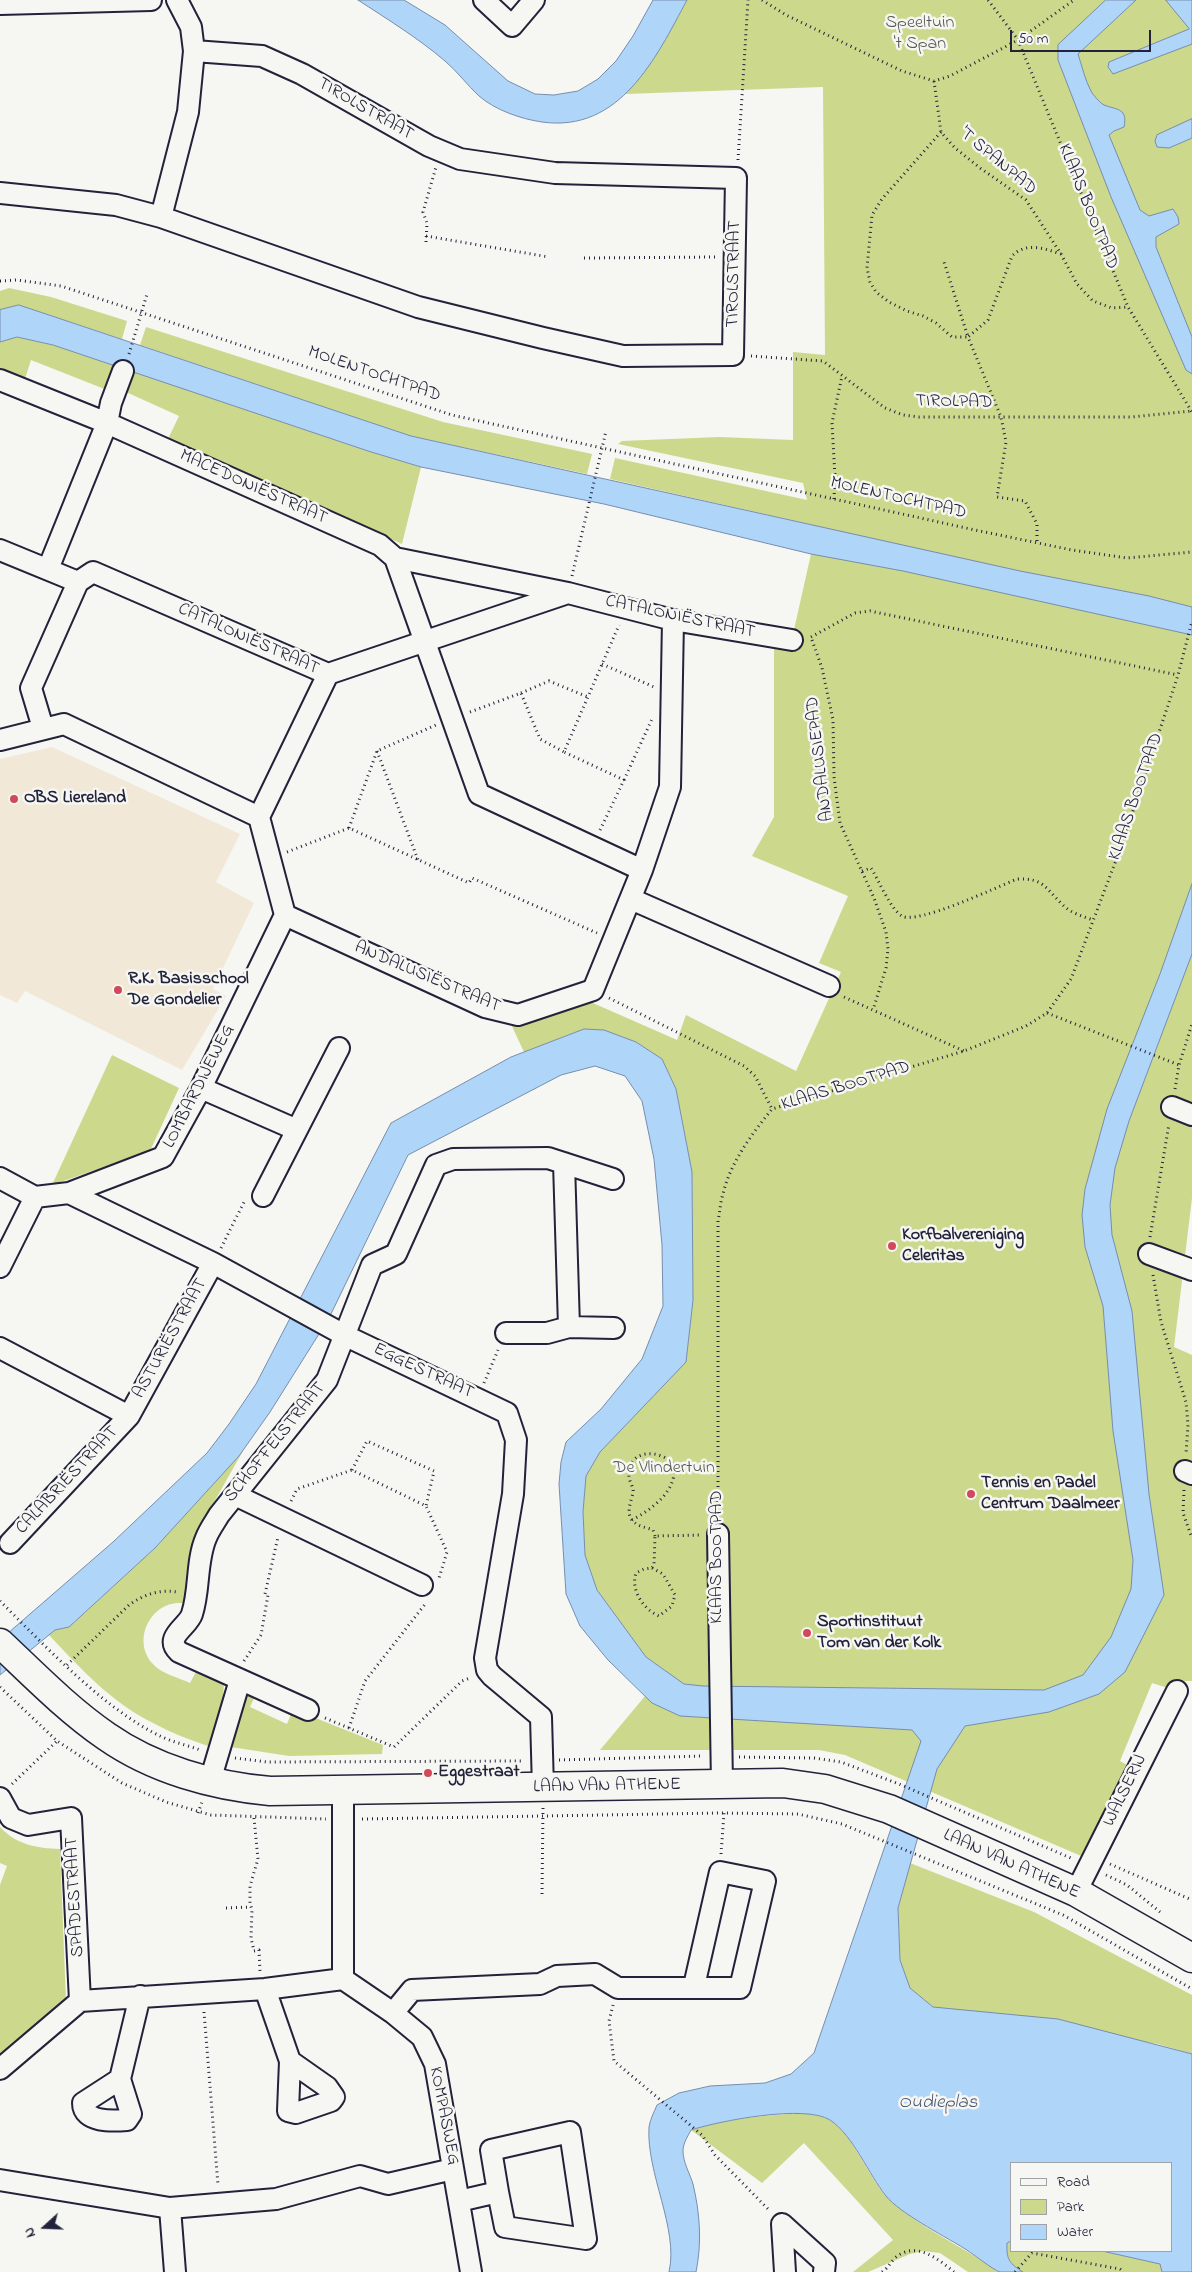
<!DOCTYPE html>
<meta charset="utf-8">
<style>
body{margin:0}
#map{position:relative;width:1192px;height:2272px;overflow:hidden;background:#f6f6f2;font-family:"Indie Flower",sans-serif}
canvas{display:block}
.legend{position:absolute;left:1010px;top:2162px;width:162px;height:90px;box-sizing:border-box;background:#f6f6f2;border:1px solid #a1a1a9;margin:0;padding:6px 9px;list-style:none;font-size:15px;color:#22223b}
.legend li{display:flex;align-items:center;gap:10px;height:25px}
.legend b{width:25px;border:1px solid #a1a1a9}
.north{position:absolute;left:20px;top:2202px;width:50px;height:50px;-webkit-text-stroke:4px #f6f6f2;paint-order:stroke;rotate:250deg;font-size:14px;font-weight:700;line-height:20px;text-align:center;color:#22223b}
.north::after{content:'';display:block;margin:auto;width:18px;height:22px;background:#22223b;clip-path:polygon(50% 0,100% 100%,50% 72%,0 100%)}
.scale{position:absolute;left:1010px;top:30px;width:141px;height:22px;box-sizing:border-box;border:2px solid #22223b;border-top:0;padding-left:6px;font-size:15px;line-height:18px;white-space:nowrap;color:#22223b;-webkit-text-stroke:4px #f6f6f2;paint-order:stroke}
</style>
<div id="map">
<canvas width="1192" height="2272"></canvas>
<ul class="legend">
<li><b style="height:6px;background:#f6f6f2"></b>Road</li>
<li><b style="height:14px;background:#ccd88c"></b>Park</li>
<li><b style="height:14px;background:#afd5f9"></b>Water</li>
</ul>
<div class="north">N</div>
<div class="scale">50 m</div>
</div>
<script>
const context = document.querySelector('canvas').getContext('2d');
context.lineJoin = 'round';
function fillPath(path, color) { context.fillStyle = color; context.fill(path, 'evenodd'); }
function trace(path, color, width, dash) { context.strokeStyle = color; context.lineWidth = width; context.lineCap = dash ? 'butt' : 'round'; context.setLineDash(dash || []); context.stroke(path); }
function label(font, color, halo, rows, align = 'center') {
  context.font = font + ' "Indie Flower",sans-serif'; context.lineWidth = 5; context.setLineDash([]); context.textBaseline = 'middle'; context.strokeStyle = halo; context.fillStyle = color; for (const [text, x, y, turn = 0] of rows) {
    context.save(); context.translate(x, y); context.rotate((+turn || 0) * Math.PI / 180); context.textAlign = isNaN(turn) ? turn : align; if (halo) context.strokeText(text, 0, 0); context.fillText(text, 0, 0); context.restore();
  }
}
fillPath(new Path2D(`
 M52,747L240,834L216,882L254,903L213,989L226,996L182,1070L25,991L17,1003L0,995V759Z`), '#f2e8d8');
fillPath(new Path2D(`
 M687,0H1192V1198L1174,1347L1192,1355V1681H1180L1168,1688L1152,1683L1120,1761L1129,1766L1086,1858L845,1755L819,1750H600L666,1671L646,1657L597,1590L585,1555L583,1512L586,1476L600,1452L686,1361L693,1300L692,1172L676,1089L662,1059L636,1042L603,1030L584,1029L524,1052L510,1022L577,996L677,1040L686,1015L796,1071L841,972L819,963L848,896L752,856L774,817V647L789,650L791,643L811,554L813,525L610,479L615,458L807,500L803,483L618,444L622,441L719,437L793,440V352L825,355L823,87L625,94C652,66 669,34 687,0Z
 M9,288L51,297L127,321L122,339L19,305L0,310V291Z
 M146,327L443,422L592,454L587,474L411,436L140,345Z
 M17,337L53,345L114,365L107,390L31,360L23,385L0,376V342Z
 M132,371L368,451L421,467L402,544L168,439L179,416L126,392Z
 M112,1055L179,1088L150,1151L52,1185Z
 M243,1451L197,1532L187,1604C155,1596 130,1637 152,1663C160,1673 179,1678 190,1683L197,1670L224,1683L223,1697L208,1746C190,1740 172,1733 155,1724C113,1704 80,1668 49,1635L55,1630L69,1627L155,1548Z
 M245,1692L255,1696L250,1707L287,1724L293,1709L383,1745L382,1754L289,1756L231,1747L235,1722Z
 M0,1827C17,1845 36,1848 60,1849L66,2002L0,2059V1885L7,1866L0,1863Z
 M910,1863L1034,1912L1192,1995V2054L1158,2044L933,2007L910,1988L900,1960L898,1908Z
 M806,2113C813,2115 821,2116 828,2119C851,2130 870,2181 888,2198C916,2226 966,2248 999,2272H968L940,2253L923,2251L910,2254L868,2272H853L893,2240L804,2143L762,2183L691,2130C728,2118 768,2115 806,2113Z
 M1011,2241V2251H1102L1161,2264L1162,2272H1023C1010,2264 1006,2260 1007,2243Z`), '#ccd88c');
const water = new Path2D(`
 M358,0H404L445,25L508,81L535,94L554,95L578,91L598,79L616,61L633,36L653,0H687C656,58 620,133 542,122C521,119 495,110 479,96C467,85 457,71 445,61C418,38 387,19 358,0Z
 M1106,0H1136L1078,54C1082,66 1085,80 1091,91C1093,95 1100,103 1104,105C1117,110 1128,108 1124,127L1114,131L1109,135L1140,210L1149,216L1173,209L1178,217L1179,224L1156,237V247L1192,337V374L1186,370L1111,197L1058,60V45Z
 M1166,0H1192V44L1113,74L1108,67L1109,62L1189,29Z
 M1192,119V138L1169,148L1157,147L1155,141L1157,135Z
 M19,305L411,436L1020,571L1149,596L1192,607V635L903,571L811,554L604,504L421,467L368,451L53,345L17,337L0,342V310Z
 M1192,884V954L1129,1121L1115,1168L1110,1205L1112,1235L1132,1311L1149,1494L1164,1595L1125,1672L1099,1694L1049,1712L965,1726L937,1769L898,1908L900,1960L910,1988L933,2007L1058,2019L1192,2054V2272H1162L1160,2264L1102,2251H1171V2163H1011V2241L1007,2243C1006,2260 1010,2264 1023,2272C1016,2272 1007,2272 1000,2272C993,2270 971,2252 962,2247C942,2235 900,2213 886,2196C869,2175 853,2135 830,2120C805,2104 719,2121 691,2130C688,2136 683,2143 683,2151C683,2162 690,2174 693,2184C700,2213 702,2243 696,2272H669C679,2229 646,2173 649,2127C650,2120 654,2112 657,2105L679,2093L710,2086L765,2083L791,2074L814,2053L921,1741L912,1730L680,1716L652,1703L608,1660L580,1626L566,1594L559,1484L561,1462L566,1442L601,1409L642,1359L663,1306L662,1245L654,1159L642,1101L625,1076L595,1066L561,1075L408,1155L329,1318L270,1412L239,1456L155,1548L69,1627L55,1630L0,1675V1640L113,1542L207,1453L229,1424L256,1384L391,1123L511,1057L584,1029L604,1030L636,1042L662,1059L676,1089L692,1172L693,1300L686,1362L600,1452L586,1476L583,1512L585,1555L597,1590L646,1657L684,1684L703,1686L1044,1690L1083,1675L1111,1637L1131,1589L1133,1560L1113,1431L1103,1306L1085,1247L1082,1215L1085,1189L1107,1109L1160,974Z`);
fillPath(water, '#afd5f9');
trace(water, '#778dad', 1);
const street = new Path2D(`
 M484,0L512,26L534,0
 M0,4L151,0
 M0,193L116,205L161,217L418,307L543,338L623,356L733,355L736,178L555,173L460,159L429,146L302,74L262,56L194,51
 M161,217L188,112L194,51L191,27L177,0
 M0,380L107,423L380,545L395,558L479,794L642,870
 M0,550L78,582L31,688L43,728
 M395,558L568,593L673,620L792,640
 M48,569L107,423L111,403L123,371
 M78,582L93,572L328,674L568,593
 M0,740L64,724L259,817
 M631,899L829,986
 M285,915L485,1007L518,1015L593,990L642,870L670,787L673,620
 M201,1088L297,1130
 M1172,1107L1192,1115
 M564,1163L569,1327
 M0,1178L35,1197
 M69,1193L213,1263L346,1336L507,1413L516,1440L513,1494L485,1658L487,1670L492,1676L541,1717L543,1788
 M263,1196L339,1048
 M1149,1254L1192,1270
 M0,1267L35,1197L69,1193L163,1157L201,1088L285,915L259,817L328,674
 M506,1333H547L569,1327L614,1328
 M0,1348L129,1416
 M1185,1471L1192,1474
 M235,1495L422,1585
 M718,1534L722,1785
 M10,1543L129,1416L213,1263
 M308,1710L179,1652C163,1637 188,1627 192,1614C200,1590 196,1561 206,1538C209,1530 215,1522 219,1515L327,1380L372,1265L396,1254L436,1165L453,1159L548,1158L613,1179
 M210,1781L240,1680
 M343,1790V1979L393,2013L422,2037L435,2064L471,2272
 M0,1798L11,1818L28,1825L71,1818L80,2001
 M1076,1892L1177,1691
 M265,1989L290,2061L288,2111L296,2113L331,2101L334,2097L327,2087L290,2061
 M393,2013L412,1990L540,1984L557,1976L595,1974L618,1988H740L765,1881L720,1872L694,1986
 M0,2069L80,2001L265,1989L343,1979
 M120,2079L131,2114L127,2120C113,2121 83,2123 83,2103L120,2079L140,1996
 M0,2180L170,2208L276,2199L360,2176L388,2184L453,2169
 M459,2201L498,2192L505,2227L586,2239L570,2132L491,2150L498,2192
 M170,2208L175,2272
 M782,2224L825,2263L824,2272
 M782,2224L785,2272`);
const secondary = new Path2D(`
 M0,1643C34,1675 67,1709 106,1736C153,1769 213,1786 270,1791L783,1783L825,1789L889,1809L1076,1892L1192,1958`);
trace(street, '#22223b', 24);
trace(secondary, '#22223b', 31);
trace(new Path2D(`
 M762,0L786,15L902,71L934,81L950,76L1018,40L1074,0
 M988,0L1018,40L1128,307L1192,412
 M934,81L941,132L955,148L980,168L1026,200L1061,254L1077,284L1093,301L1112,308L1128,307
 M941,132L882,199L872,215L867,268L870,282L876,292L889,302L907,311L923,316L936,323L952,337H968L944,262
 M738,160L748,0
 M426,236L549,257
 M426,242L427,223L423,212L436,167
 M584,258L716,257
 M0,281L17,280L61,286L452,415L975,530L1072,550L1127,558L1192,552
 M129,354L147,294
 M751,356L823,361L885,408L903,415L919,417H1132L1192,411
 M834,499L835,477L832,423L842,376
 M1037,541V524L1025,501L997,497L1006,442L1001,417L968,337L988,320L1012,256C1026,242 1043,248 1061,254
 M572,576L606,431
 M811,637L855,613L870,611L1178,675
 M812,640L822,668L833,720L834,777L840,823L874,898L886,932L888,949L886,968L873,1010
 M602,664L654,687
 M521,693L549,681L588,697
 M470,712L521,693L540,739L564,752
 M377,751L418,860
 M624,780L652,719
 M349,828L377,751L436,725
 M600,830L624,780L564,752L619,625
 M287,852L349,828L469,883L472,878L597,933
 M862,871L871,868C878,879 891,910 902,916C917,925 997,887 1017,879C1044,878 1045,888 1062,904C1070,913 1082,916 1093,920
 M844,997L964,1051
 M609,998L744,1066L755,1076L772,1109
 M1047,1013L1179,1065
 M1175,1089L1179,1065L1192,1024
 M1150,1237L1169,1124
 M221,1248L244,1202
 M1153,1275L1161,1322L1186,1402L1188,1425L1186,1454
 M484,1383L498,1350
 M352,1470L367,1441L434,1471L426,1506
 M1184,1490L1183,1513L1192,1538
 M291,1501L297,1489L352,1470L426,1506L447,1552L439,1578
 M718,1517V1221C720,1212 720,1203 723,1194C730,1163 752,1134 772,1109L964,1051L1026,1026L1047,1013L1071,979L1121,847L1178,675L1192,621
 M632,1520C651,1510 680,1489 673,1464C660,1449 629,1449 629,1474C628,1481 634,1486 633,1493C631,1501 626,1513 632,1520C638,1527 646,1527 653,1530L655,1536
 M652,1568L663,1574L675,1595L672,1606L659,1616C644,1610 630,1590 636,1573L644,1569L652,1568L654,1565L655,1536L701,1535
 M0,1601C44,1645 104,1709 160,1736C172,1742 187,1745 200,1750
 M244,1661L261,1635L268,1595L265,1594L278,1537
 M67,1665L129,1605C143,1595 159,1589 177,1592
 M0,1687L57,1741L122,1783L166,1802L211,1815L326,1819
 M325,1718L394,1747L462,1681L470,1678
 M349,1728L365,1681L426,1603
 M739,1757L814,1758L841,1762L899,1784L1073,1859
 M235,1758L267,1762L523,1761
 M559,1760L703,1756
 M12,1784L57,1741
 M198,1813L202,1802
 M254,1818L258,1859L250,1886V1903L252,1910L251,1938L254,1951L259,1950L260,1972
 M362,1819L720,1813L798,1814L842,1824L1063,1915L1192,1989
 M721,1854L724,1813
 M1110,1864L1192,1900
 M1106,1875L1127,1885L1160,1912
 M542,1894L543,1808
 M226,1908L251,1907
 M613,2005L609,2021L614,2061L702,2135L715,2155L769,2210
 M204,2012L218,2185
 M882,2272C888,2268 890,2263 895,2258C916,2240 938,2259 954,2272
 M1015,2272L1032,2253L1120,2269L1124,2272`), '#22223b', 3, [1, 4]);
trace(street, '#f6f6f2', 20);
trace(secondary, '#f6f6f2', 28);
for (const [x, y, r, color] of [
 [14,799,5,"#d1495b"],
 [118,990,5,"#d1495b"],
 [892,1246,5,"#d1495b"],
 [971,1494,5,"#d1495b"],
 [807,1633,5,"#d1495b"],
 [428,1773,5,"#d1495b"]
]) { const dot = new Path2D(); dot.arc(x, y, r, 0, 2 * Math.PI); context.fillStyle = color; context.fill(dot); trace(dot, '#f6f6f2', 2); }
label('18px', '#555953', '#f6f6f2', [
 ["Speeltuin",920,24],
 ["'t Span",920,45],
 ["De Vlindertuin",664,1469]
]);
label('18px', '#22223b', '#f6f6f2', [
 ["TIROLSTRAAT",365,110,30],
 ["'T SPANPAD",997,162,40],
 ["KLAAS BOOTPAD",1087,207,68],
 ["TIROLSTRAAT",735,274,-89],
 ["MOLENTOCHTPAD",374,375,19],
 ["TIROLPAD",954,403,1],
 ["MACEDONIËSTRAAT",253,488,24],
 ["MOLENTOCHTPAD",898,499,13],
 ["CATALONIËSTRAAT",680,618,12],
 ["CATALONIËSTRAAT",248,640,24],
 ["ANDALUSIEPAD",821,759,-97],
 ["KLAAS BOOTPAD",1137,797,-71],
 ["ANDALUSIËSTRAAT",427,978,23],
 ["LOMBARDIJEWEG",200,1087,-63],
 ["KLAAS BOOTPAD",846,1087,-17],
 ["ASTURIËSTRAAT",171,1339,-61],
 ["EGGESTRAAT",423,1372,25],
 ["SCHOFFELSTRAAT",276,1443,-51],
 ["CALABRIËSTRAAT",68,1481,-47],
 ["KLAAS BOOTPAD",718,1557,-90],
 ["LAAN VAN ATHENE",607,1787,-1],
 ["WALSERIJ",1126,1791,-64],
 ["LAAN VAN ATHENE",1011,1865,24],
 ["SPADESTRAAT",76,1897,-93],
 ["KOMPASWEG",443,2116,79]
]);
label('bold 18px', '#22223b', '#f6f6f2', [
 ["OBS Liereland",24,799],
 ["R.K. Basisschool",128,980],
 ["De Gondelier",128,1001],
 ["Korfbalvereniging",902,1236],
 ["Celeritas",902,1257],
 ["Tennis en Padel",981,1484],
 ["Centrum Daalmeer",981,1505],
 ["Sportinstituut",817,1623],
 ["Tom van der Kolk",817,1644],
 ["Eggestraat",438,1773]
], 'left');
label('italic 19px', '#4c5874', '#f6f6f2', [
 ["Oudieplas",938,2104]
]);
</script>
